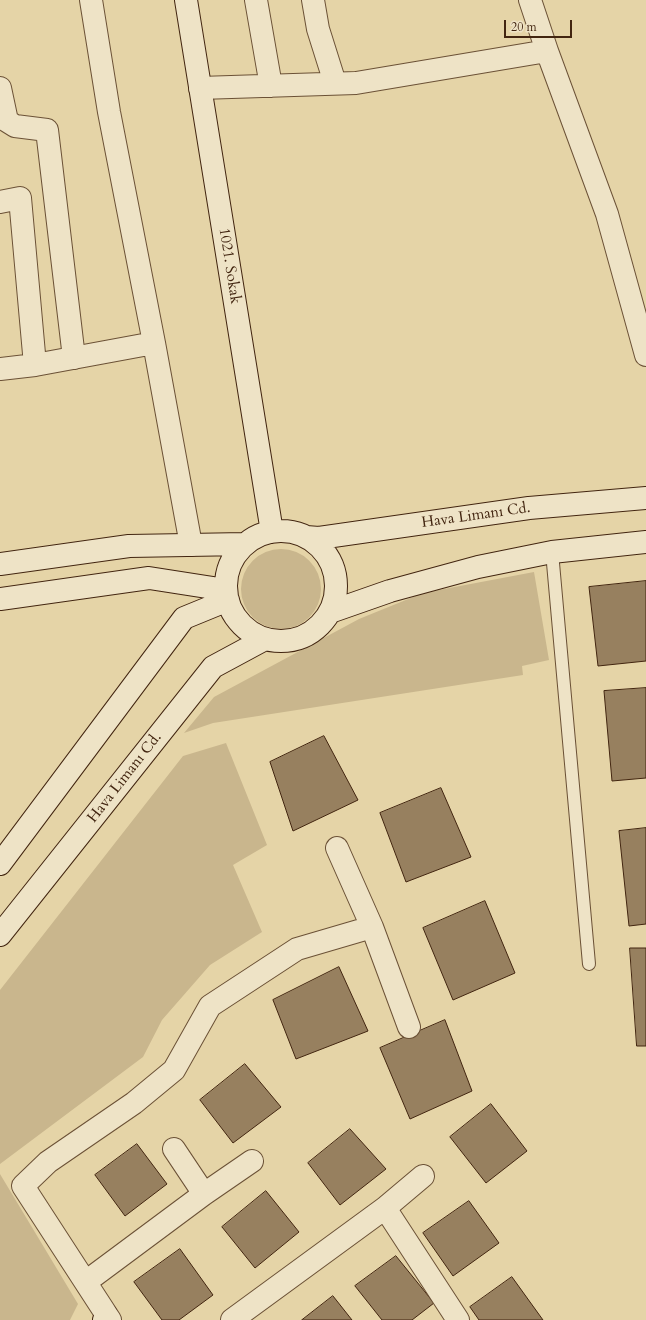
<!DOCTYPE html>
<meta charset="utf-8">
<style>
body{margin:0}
#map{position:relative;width:646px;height:1320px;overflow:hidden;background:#e5d4a7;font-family:Cardo,serif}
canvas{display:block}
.scale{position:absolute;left:504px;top:20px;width:68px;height:18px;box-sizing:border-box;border:2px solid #422510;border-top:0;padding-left:5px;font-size:12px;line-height:14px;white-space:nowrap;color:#422510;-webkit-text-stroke:3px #eee3c6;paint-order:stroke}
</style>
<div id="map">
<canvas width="646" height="1320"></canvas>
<div class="scale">20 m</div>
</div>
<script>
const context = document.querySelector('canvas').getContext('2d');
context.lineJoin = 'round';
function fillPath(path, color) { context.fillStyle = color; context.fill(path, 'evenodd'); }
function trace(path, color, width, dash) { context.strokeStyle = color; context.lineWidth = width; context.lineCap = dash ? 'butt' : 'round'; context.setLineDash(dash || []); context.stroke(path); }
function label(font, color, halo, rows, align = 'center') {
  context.font = font + ' Cardo,serif'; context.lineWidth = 3; context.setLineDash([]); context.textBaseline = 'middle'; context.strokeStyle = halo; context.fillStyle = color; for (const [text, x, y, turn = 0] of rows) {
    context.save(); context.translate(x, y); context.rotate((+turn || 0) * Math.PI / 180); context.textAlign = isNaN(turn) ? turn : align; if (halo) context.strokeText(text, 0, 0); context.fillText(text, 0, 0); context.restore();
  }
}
fillPath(new Path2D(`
 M241 589a40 40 0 1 1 80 0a40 40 0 1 1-80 0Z
 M534,572L549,660L522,666L523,675L213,723L184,733L214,697L359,619L423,593Z
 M226,743L267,845L233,865L262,932L210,965L162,1020L143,1057L0,1164V990L183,756Z
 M0,1174L78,1304L70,1320H0Z`), '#c9b68d');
const building = new Path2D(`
 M646,581V661L598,666L589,587Z
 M646,688V778L612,781L604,691Z
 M324,736L358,800L293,831L270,762Z
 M441,788L471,857L406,882L380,813Z
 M646,828V924L629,926L619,831Z
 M485,901L515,973L453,1000L423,928Z
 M630,948H646V1046H637Z
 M339,967L368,1031L296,1059L273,1000Z
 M445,1020L472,1091L410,1119L380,1048Z
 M245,1064L281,1107L233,1143L200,1100Z
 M491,1104L527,1151L486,1183L450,1137Z
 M350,1129L386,1169L340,1205L308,1163Z
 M137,1144L167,1184L125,1216L95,1175Z
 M266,1191L299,1232L255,1268L222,1227Z
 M469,1201L499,1243L453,1276L423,1233Z
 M180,1249L213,1295L179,1320H162L134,1282Z
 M396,1256L434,1303L412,1320H382L355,1286Z
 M512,1277L543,1320H479L470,1307Z
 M333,1296L352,1320H302Z`);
fillPath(building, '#97805f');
trace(building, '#422510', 1);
const lane = new Path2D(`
 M552,552L589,964`);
const street = new Path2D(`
 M91,0L109,112L154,343
 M256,0L271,86
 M313,0L318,29L335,83
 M547,51L607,214L646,355
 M0,88L7,121L15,126L47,130L74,358
 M200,88L356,83L547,51L530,0
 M0,202L20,198L35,365L154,343L191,545
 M0,369L35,365
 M337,848L372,927
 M174,1149L204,1194
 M385,1208L458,1320
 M87,1281L204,1194L252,1161
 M110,1320L23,1186L48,1162L134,1103L174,1070L210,1006L297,949L372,927L409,1027
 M232,1320L385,1208L423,1176`);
const secondary = new Path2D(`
 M186,0L272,532
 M226 586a55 55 0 1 1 110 0a55 55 0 1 1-110 0Z
 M306,537L319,538L529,508L646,498
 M0,564L129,546L245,544
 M0,599L149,578L226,590
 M330,612L390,591L478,567L552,552L646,542
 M0,864L184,618L228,600
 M0,935L213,667L265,639
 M104,1320L106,1315`);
trace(lane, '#6b5136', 14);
trace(street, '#6b5136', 24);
trace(secondary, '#422510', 24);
trace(lane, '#eee3c6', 12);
trace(street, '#eee3c6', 22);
trace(secondary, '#eee3c6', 22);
label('15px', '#422510', '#eee3c6', [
 ["1021. Sokak",229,266,81],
 ["Hava Limanı Cd.",476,516,-8],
 ["Hava Limanı Cd.",125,778,-52]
]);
</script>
